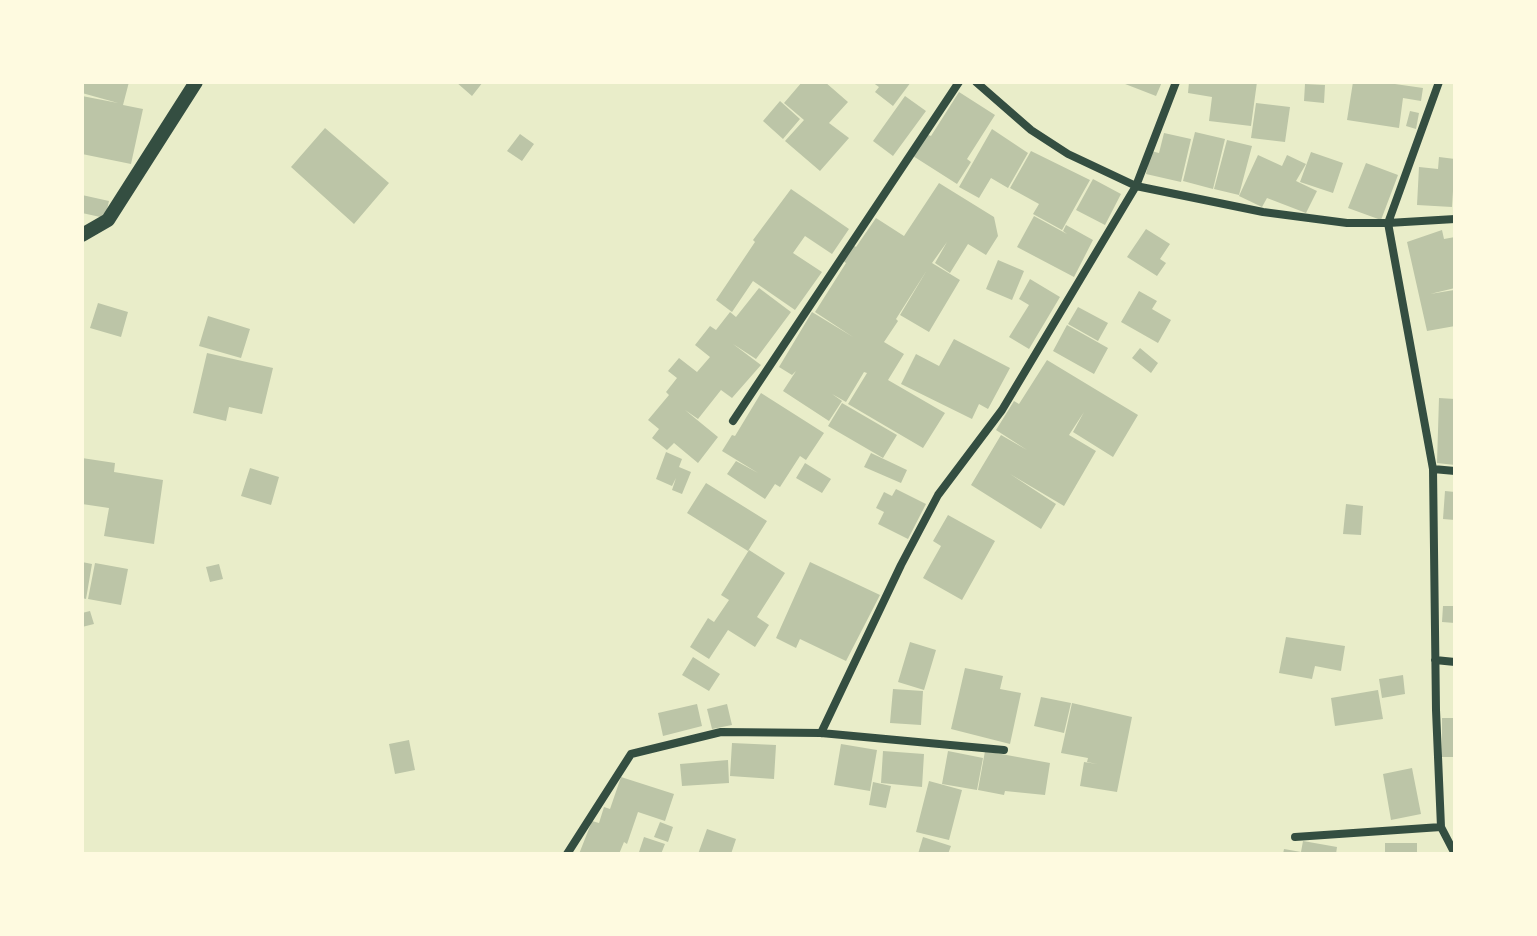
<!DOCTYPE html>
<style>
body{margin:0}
#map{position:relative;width:1537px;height:936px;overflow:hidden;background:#e9edc9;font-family:"Golos Text",sans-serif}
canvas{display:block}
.frame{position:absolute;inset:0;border:84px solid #fefae0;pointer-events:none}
</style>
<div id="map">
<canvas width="1537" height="936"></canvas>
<div class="frame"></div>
</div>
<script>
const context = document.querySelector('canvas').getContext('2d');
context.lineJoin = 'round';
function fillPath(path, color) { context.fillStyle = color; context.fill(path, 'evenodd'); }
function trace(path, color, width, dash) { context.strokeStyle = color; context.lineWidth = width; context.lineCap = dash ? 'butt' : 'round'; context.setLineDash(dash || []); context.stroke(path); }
fillPath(new Path2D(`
 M82,82H129L123,105L143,109L131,164L82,154V96L118,103L82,93Z
 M456,82H483L472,96Z
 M802,82H825L848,102L829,123L849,138L820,171L785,141L804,120L784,103Z
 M872,82H911L893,106L875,92L879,87Z
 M1120,82H1162L1156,96Z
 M1189,82H1257L1251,126L1209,121L1212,97L1188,93Z
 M1353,82H1381L1423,88L1421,101L1403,98L1399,128L1347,120Z
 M1305,84L1325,85L1324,103L1304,101Z
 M959,92L995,115L967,159L971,162L957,184L913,156L926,134L931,136Z
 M905,96L926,111L893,156L873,141Z
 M780,101L800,119L783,139L763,121Z
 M1256,103L1290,107L1285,142L1251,138Z
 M1410,111L1419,113L1416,129L1406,126Z
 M325,128L389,183L354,224L291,167Z
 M992,129L1028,153L1008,188L991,178L979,198L959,187Z
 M1195,132L1225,139L1213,189L1183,181Z
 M1164,133L1191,139L1181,182L1146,174L1151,151L1159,153Z
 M520,134L534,144L522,161L507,151Z
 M1227,140L1252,146L1239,195L1214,189Z
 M1031,151L1090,180L1062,230L1033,214L1039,204L1010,188Z
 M1311,152L1343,163L1333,193L1300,182Z
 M1258,155L1282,166L1287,155L1306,164L1296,181L1317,191L1306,213L1267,198L1262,207L1239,196Z
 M1439,157L1455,159L1452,207L1417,205L1419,167L1438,169Z
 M1366,163L1398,175L1381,220L1348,208Z
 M1093,179L1121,194L1105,225L1076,210Z
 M939,183L994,217L998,236L986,255L968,244L950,273L935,263L947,242L932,263L960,280L929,332L900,315L927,270L896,319L898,321L884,342L904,354L888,380L945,413L923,448L848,404L867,373L864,372L846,402L832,394L842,401L829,421L783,391L796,371L792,375L779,367L812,312L853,337L815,312L846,263L843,261L853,245L856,247L876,218L904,236Z
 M791,189L849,229L832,254L805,236L793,253L822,272L795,310L753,281L732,312L716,300L755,242L753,240Z
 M82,195L109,201L105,218L82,213Z
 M1034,216L1067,234L1063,231L1066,225L1093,240L1074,277L1017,247Z
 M1146,229L1170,244L1160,259L1166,263L1157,276L1127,257Z
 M1442,230L1444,239L1455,237V288L1430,294L1454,290L1455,326L1427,331L1407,242Z
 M998,260L1024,271L1012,300L986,289Z
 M1030,279L1060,297L1029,349L1009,337L1029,305L1019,299Z
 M759,288L791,312L756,359L733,344L761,365L732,398L721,390L698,419L685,410L718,437L698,463L674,443L667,450L652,438L659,429L648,420L669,395L666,392L677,378L668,371L679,358L697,372L710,357L695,345L710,326L716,330L730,312L736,317Z
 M1139,291L1157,301L1152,309L1171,320L1158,343L1121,322Z
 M98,303L128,312L121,337L90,328Z
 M1078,307L1108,323L1098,341L1068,324Z
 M208,316L250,329L241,358L199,346Z
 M1067,325L1108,348L1094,374L1053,351Z
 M954,339L1010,368L988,409L979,404L972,419L901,384L916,354L939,366Z
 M1140,348L1158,363L1151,373L1132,358Z
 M207,353L273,368L262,414L229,407L226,421L193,413Z
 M1047,360L1138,415L1113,457L1073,432L1084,412L1069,435L1096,451L1064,506L1010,474L1056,504L1041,529L971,485L1001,435L1027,450L996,430L1014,401L1019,404Z
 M761,393L824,433L806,460L800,456L780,487L775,484L765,499L727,474L736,461L758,473L722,451L732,435L735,436Z
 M1439,398L1455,399V465L1437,463Z
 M842,403L897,435L883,458L828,426Z
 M666,452L682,459L679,467L691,472L682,494L672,490L676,478L672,486L656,479Z
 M871,453L907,470L901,483L864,467Z
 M82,458L115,463L114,472L163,480L154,544L104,536L109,508L82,504Z
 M805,463L831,479L822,493L796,478Z
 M250,468L279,477L271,505L241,496Z
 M706,483L767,521L748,551L687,513Z
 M896,489L926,504L908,539L878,524L884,512L876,508L884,492L892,496Z
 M1445,491L1455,492V520L1443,519Z
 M1346,504L1363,506L1361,535L1343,534Z
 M948,515L995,541L962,600L923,578L941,546L933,541Z
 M749,550L785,573L757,617L769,625L755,647L728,630L709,659L690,647L708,618L714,622L729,600L721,595Z
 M82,562L92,564L86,599L82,598Z
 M810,562L880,595L846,661L800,639L796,648L776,638Z
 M95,563L128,569L121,605L88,599Z
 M219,564L223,579L210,582L206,567Z
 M1443,606H1455V623L1442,622Z
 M90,611L94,624L82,627V613Z
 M1286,637L1345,646L1341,671L1315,666L1312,679L1279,673Z
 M910,642L936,650L924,690L898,682Z
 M693,657L720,674L709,691L682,675Z
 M965,668L1003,676L1000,689L1021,693L1010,744L951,729Z
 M1403,675L1405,694L1382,698L1379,679Z
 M893,689L923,691L921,725L890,723Z
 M1378,690L1383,719L1335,726L1331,698Z
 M1041,697L1071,703L1064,733L1034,726Z
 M1072,703L1132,717L1117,792L1080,786L1084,762L1097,764L1087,762L1088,758L1061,753Z
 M697,704L702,726L663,736L658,713Z
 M727,704L732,725L712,729L707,709Z
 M1442,718H1455V757H1442Z
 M409,740L415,770L395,774L389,744Z
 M732,743L776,745L774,779L730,776Z
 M841,744L877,750L870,791L834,785Z
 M883,751L924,754L922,787L881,783Z
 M948,751L983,758L977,790L942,784Z
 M985,751L1050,763L1045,795L1005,791L1004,795L978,790Z
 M728,760L729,783L682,786L680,764Z
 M1412,768L1421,814L1391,820L1383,774Z
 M621,777L674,794L665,821L638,812L627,844L624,842L619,854H579L592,821L599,823L604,807L610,809Z
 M929,781L962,790L949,840L916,832Z
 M873,782L891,786L886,808L869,805Z
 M660,822L673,827L668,842L654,837Z
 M707,829L736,839L731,854H698Z
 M644,837L665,844L661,854L639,852Z
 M923,837L951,846L948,854H918Z
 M1303,841L1337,847L1336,854H1283L1284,849L1301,852Z
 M1385,843H1417V854H1385Z`), '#bcc5a7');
trace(new Path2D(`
 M976,82L1031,130L1068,154L1136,186L1263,212L1347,223H1388L1455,219
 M1439,82L1388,223L1433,469L1436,710L1441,827L1455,854
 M733,421L959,82
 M1433,469L1455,471
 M1435,660L1455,662
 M821,733L901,565L938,495L1002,410L1136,186L1176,82
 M1295,837L1441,827
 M567,854L631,754L721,732L821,733L1004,750`), '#344e41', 8);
trace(new Path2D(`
 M82,235L108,220L196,82`), '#344e41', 14);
</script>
